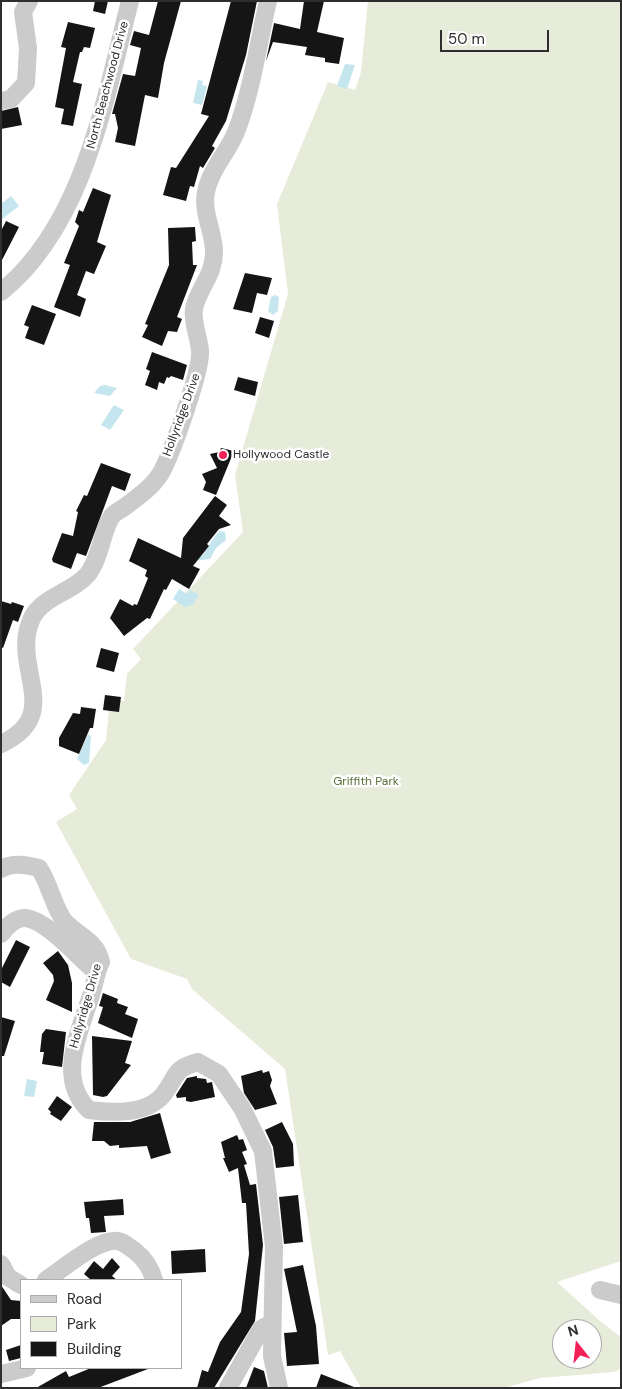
<!DOCTYPE html>
<style>
body{margin:0}
#map{position:relative;width:622px;height:1389px;overflow:hidden;background:#fff;font-family:"DM Sans",sans-serif}
canvas{display:block}
.frame{position:absolute;inset:0;border:2px solid #2e2e2e;pointer-events:none}
.legend{position:absolute;left:20px;top:1279px;width:162px;height:90px;box-sizing:border-box;background:#fff;border:1px solid #ababab;margin:0;padding:6px 9px;list-style:none;font-size:15px;color:#2e2e2e}
.legend li{display:flex;align-items:center;gap:10px;height:25px}
.legend b{width:25px;border:1px solid #ababab}
.north{position:absolute;left:552px;top:1319px;width:50px;height:50px;box-sizing:border-box;background:#fff;border:1px solid #ababab;border-radius:50%;rotate:344deg;font-size:14px;font-weight:700;line-height:20px;text-align:center;color:#2e2e2e}
.north::after{content:'';display:block;margin:auto;width:18px;height:22px;background:#f22259;clip-path:polygon(50% 0,100% 100%,50% 72%,0 100%)}
.scale{position:absolute;left:440px;top:30px;width:109px;height:22px;box-sizing:border-box;border:2px solid #2e2e2e;border-top:0;padding-left:6px;font-size:15px;line-height:18px;white-space:nowrap;color:#2e2e2e;-webkit-text-stroke:4px #fff;paint-order:stroke}
</style>
<div id="map">
<canvas width="622" height="1389"></canvas>
<div class="frame"></div>
<ul class="legend">
<li><b style="height:6px;background:#cbcbcb"></b>Road</li>
<li><b style="height:14px;background:#e7ecda"></b>Park</li>
<li><b style="height:14px;background:#151515"></b>Building</li>
</ul>
<div class="north">N</div>
<div class="scale">50 m</div>
</div>
<script>
const context = document.querySelector('canvas').getContext('2d');
context.lineJoin = 'round';
function fillPath(path, color) { context.fillStyle = color; context.fill(path, 'evenodd'); }
function trace(path, color, width, dash) { context.strokeStyle = color; context.lineWidth = width; context.lineCap = dash ? 'butt' : 'round'; context.setLineDash(dash || []); context.stroke(path); }
function label(font, color, halo, rows, align = 'center') {
  context.font = font + ' "DM Sans",sans-serif'; context.lineWidth = 5; context.setLineDash([]); context.textBaseline = 'middle'; context.strokeStyle = halo; context.fillStyle = color; for (const [text, x, y, turn = 0] of rows) {
    context.save(); context.translate(x, y); context.rotate((+turn || 0) * Math.PI / 180); context.textAlign = isNaN(turn) ? turn : align; if (halo) context.strokeText(text, 0, 0); context.fillText(text, 0, 0); context.restore();
  }
}
fillPath(new Path2D(`
 M368,1H621V1261L557,1282L600,1321L621,1337V1368L615,1372L540,1378L504,1388H361L340,1351L328,1355L285,1069L192,989L187,979L131,959L56,822L77,809L69,795L106,740L110,700L124,701L127,674L141,659L133,649L243,532L235,475L288,294L277,204L328,82L355,90L361,72ZM562,1329H592V1359H562Z`), '#e7ecda');
fillPath(new Path2D(`
 M345,64L355,65L347,89L337,86Z
 M198,80L203,81L202,85L207,86L202,105L193,103Z
 M11,196L19,206L1,220V204Z
 M275,295L279,297L278,311L273,315L268,311L271,297Z
 M105,385L117,388L110,396L94,393L100,386Z
 M114,405L124,410L110,430L101,425Z
 M220,531L225,532L226,540L216,548L210,559L193,561L203,555L215,536Z
 M179,589L187,594L190,590L199,595L193,605L185,607L173,599Z
 M88,734L91,736L89,763L84,765L77,759Z
 M27,1079L37,1081L34,1097L24,1096Z`), '#c5e6ee');
fillPath(new Path2D(`
 M95,1H108L105,14L93,11Z
 M158,1H181L164,63L158,98L145,95L135,146L115,142L118,128L115,114H112L123,74L135,76L141,48L130,45L134,31L149,35Z
 M231,1H257L246,55L226,121L212,146L215,148L203,168L200,166L194,187L190,186L186,201L163,195L171,167L176,168L209,116L201,114Z
 M304,1H324L317,32L344,38L339,64L325,62V58L305,55L307,47L273,42L266,61L274,23L300,29Z
 M68,22L95,28L90,48L84,47L82,52H80L73,82L82,84L73,126L61,124L64,109L55,107L66,48L61,47Z
 M18,107L22,125L1,129V111Z
 M93,188L111,195L97,242L106,246L94,274L86,271L77,295L86,299L80,317L54,307L70,265L64,263L79,226L75,222L79,210L83,212Z
 M6,221L19,227L1,262V231Z
 M195,227L196,241L192,242L193,265H197L177,317L182,319L177,332L168,331L162,346L142,337L148,325L145,324L169,265L168,228Z
 M245,273L272,278L267,295L257,293L252,313L233,309Z
 M32,305L56,314L44,345L25,338L29,327L24,325Z
 M260,317L274,321L269,338L255,333Z
 M152,352L187,365L183,380L171,376L169,378L167,377L164,384L159,382L157,390L145,385L150,371L146,369Z
 M238,377L258,382L255,396L234,390Z
 M221,448L234,451L216,495L203,490L206,482L202,474L217,468L210,454L219,452Z
 M101,463L131,474L125,491L112,486L86,556L77,553L71,569L53,562L52,559L62,533L73,536L78,512L76,511L84,495L87,496Z
 M215,496L227,505L219,516L231,525L219,529L207,544L209,546L193,566L200,569L189,589L172,579L166,590L164,589L150,619L147,618L124,636L110,618L120,599L133,606L134,604L137,605L148,578L145,576L147,570L129,561L138,538L181,558L183,538Z
 M1,601L11,604L12,602L24,606L18,622L13,620L3,648L1,647Z
 M101,648L119,653L114,672L96,667Z
 M105,695L121,697L119,712L103,710Z
 M81,707L96,709L93,728H90L79,754L59,746V738L73,713L80,714Z
 M16,940L30,947L10,987L1,982V970Z
 M58,951L68,965L72,983V1012L46,1000L54,981L53,975L43,963Z
 M103,993L118,999L117,1003L128,1007L125,1014L138,1019L132,1038L98,1023L103,1007L99,1006Z
 M1,1017L15,1021L4,1056H1Z
 M46,1029L66,1032L62,1067L42,1064L44,1052H40L42,1034Z
 M92,1036L132,1041L125,1063L131,1065L107,1096L103,1097L93,1095Z
 M262,1070L263,1073L269,1071L272,1080L270,1086L277,1104L255,1110L244,1093L241,1076Z
 M197,1076V1078L206,1079L207,1083L212,1082L215,1097L191,1102L186,1101V1097L177,1098L176,1095L187,1078Z
 M57,1096L72,1107L61,1121L50,1114L51,1112L48,1109Z
 M160,1113L171,1153L151,1159L147,1146L119,1148V1145L110,1146L104,1141H92L94,1122H130Z
 M282,1122L293,1144L294,1166L276,1168L273,1147L265,1130Z
 M237,1135L239,1140L243,1139L247,1150L242,1152L247,1164L244,1165L250,1185L256,1184L263,1245L255,1321L214,1388H197L202,1370L208,1372L220,1342L241,1312L249,1254L246,1203H242L238,1168L229,1172L223,1158H225L221,1142Z
 M298,1195L303,1242L284,1244L279,1197Z
 M123,1199L124,1215L104,1216L106,1232L91,1233L89,1218H86L84,1202Z
 M205,1249L206,1272L172,1274L171,1251Z
 M112,1258L120,1267L112,1276L117,1280H91L84,1274L94,1261L103,1269Z
 M303,1265L316,1326L319,1364L287,1366L284,1333L297,1332L284,1269Z
 M1,1285L11,1300L21,1301V1319H11L1,1326Z
 M21,1345V1358L9,1361L6,1350Z
 M254,1367L264,1371L268,1388H246Z
 M91,1368L148,1369L98,1388H36L66,1371L69,1377Z
 M321,1374L354,1387L353,1388H316Z`), '#151515');
trace(new Path2D(`
 M1,101L11,99L26,83L28,48L23,12L29,1
 M1,292C84,225 105,99 130,1
 M1,744C66,714 9,666 32,618C42,597 73,592 88,574C101,557 102,530 112,516C115,512 122,509 126,506C139,496 154,486 162,471C172,452 202,369 200,351C199,336 192,324 194,309C198,288 215,275 214,250C213,230 202,212 206,192C210,170 228,152 236,132C252,91 258,44 268,1
 M1,869C13,862 26,865 39,868C50,884 54,909 65,922C79,937 96,940 101,962C96,972 95,982 92,992C81,1030 55,1077 89,1110C112,1113 146,1115 163,1095C178,1076 172,1069 198,1062L219,1074L242,1108L263,1151L274,1247L272,1356L279,1388
 M1,934C6,927 16,917 26,918C48,921 79,958 96,972
 M1,1264L8,1277L21,1285
 M46,1280C63,1269 98,1238 118,1241C124,1242 130,1248 135,1251C145,1259 151,1268 154,1280
 M600,1290L621,1295
 M1,1374L27,1368
 M228,1388L261,1329L272,1323`), '#cbcbcb', 18);
for (const [x, y, r, color] of [
 [223,455,5,"#f22259"]
]) { const dot = new Path2D(); dot.arc(x, y, r, 0, 2 * Math.PI); context.fillStyle = color; context.fill(dot); trace(dot, '#fff', 2); }
label('12px', '#2e2e2e', '#fff', [
 ["North Beachwood Drive",108,85,-75],
 ["Hollyridge Drive",182,415,-70],
 ["Hollyridge Drive",86,1006,-74]
]);
label('12px', '#2e2e2e', '#fff', [
 ["Hollywood Castle",233,455]
], 'left');
label('12px', '#5b6d38', '#fff', [
 ["Griffith Park",366,782]
]);
</script>
